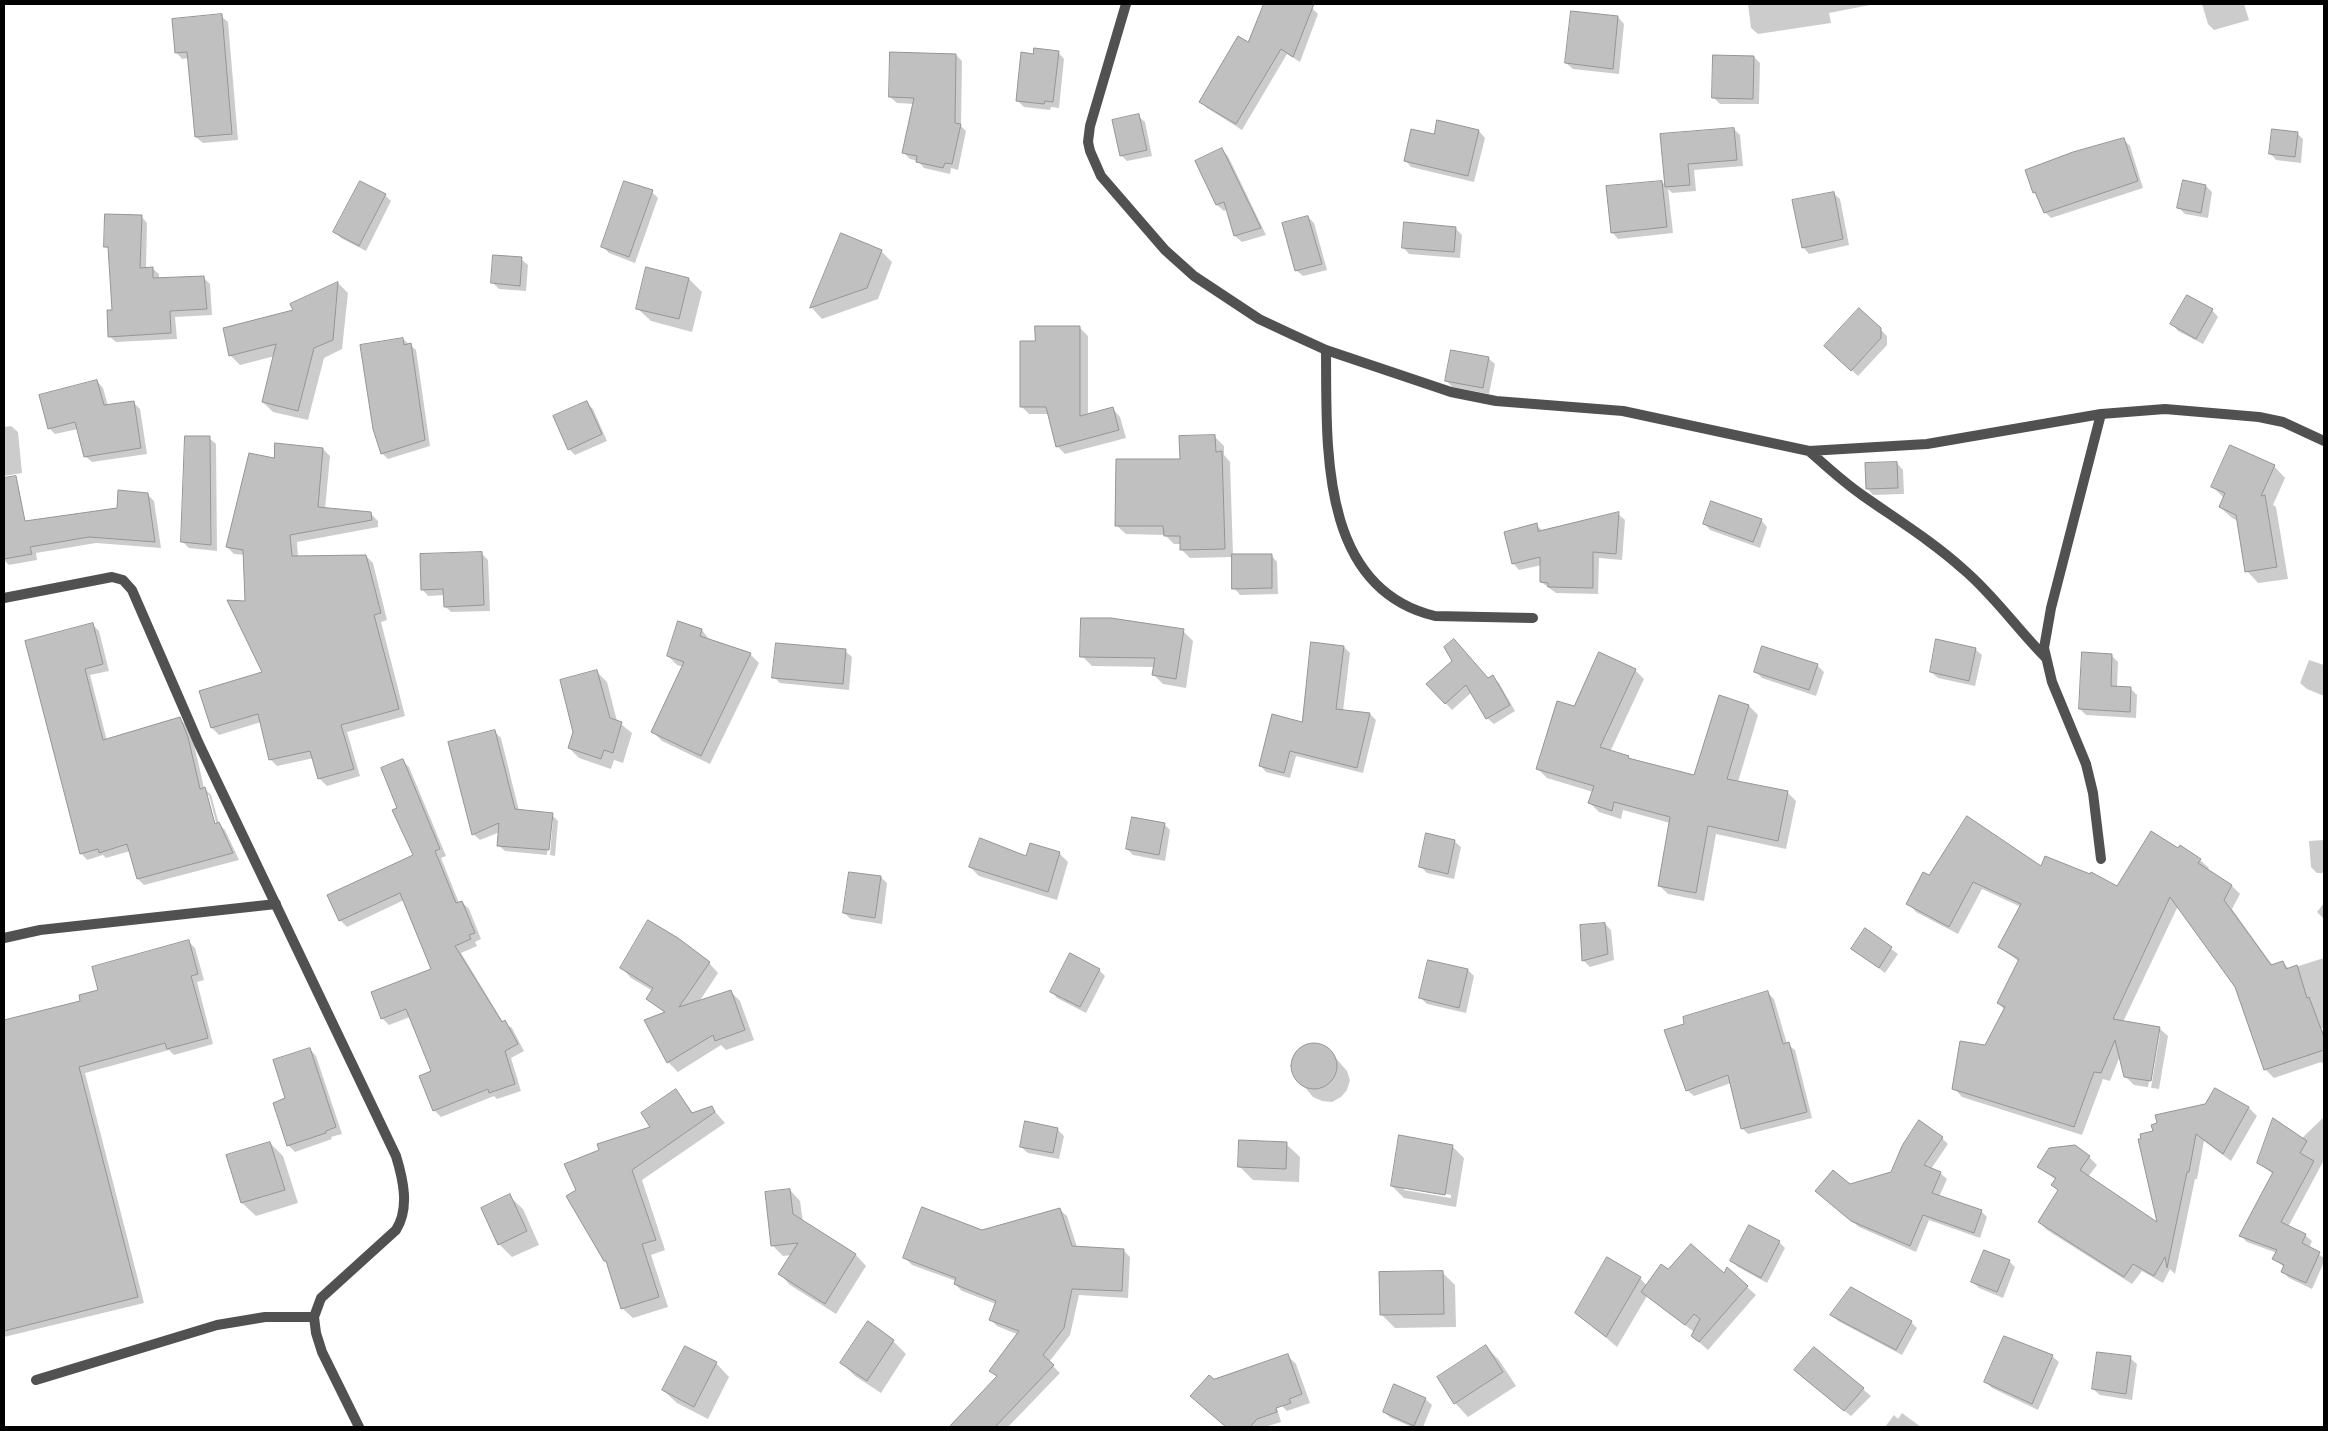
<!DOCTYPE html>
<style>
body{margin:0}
#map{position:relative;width:2328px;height:1431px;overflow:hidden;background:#fff;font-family:Mulish,sans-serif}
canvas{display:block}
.frame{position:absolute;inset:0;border:5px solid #000;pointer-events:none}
</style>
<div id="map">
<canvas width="2328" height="1431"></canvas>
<div class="frame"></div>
</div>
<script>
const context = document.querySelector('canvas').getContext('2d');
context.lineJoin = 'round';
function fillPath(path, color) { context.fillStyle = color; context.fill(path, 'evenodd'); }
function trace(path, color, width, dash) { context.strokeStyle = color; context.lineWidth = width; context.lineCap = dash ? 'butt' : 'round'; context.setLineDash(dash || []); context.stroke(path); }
fillPath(new Path2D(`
 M1265,4L1283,10L1286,4H1302L1312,8L1318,14L1300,62L1287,54L1242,130L1207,108L1200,101L1248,44Z
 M1748,4H1875L1829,13L1831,23L1758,34L1751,28Z
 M2202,4H2244L2249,20L2214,30L2208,24Z
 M221,16L228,22L238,140L203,143L196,137L189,58L182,59L176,52Z
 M1618,17L1624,24L1619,74L1573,69L1566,63Z
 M1058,52L1064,59L1059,108L1051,107L1050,110L1024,107L1017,100L1034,55Z
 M956,55L962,61L961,126L966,131L958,170L951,168L950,174L924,168L918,161L910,159L904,153L914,104L897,103L890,97Z
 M1754,57L1760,63L1759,104H1720L1714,98Z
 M1138,116L1145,122L1152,156L1127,161L1121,155Z
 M1734,129L1740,135L1743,166L1694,170L1696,191L1672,193L1668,189L1673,233L1618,239L1612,232L1662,182L1666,186L1661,135Z
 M1479,131L1485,138L1474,182L1411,167L1405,160L1435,136Z
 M2297,133L2303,139L2301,163L2276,160L2270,153Z
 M2124,140L2130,146L2143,188L2051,218L2045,212L2038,196L2034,192Z
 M1222,150L1228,156L1266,235L1242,242L1235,236L1227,209L1224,211L1217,205L1196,162Z
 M2206,186L2212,192L2208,218L2185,214L2179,208Z
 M652,192L658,198L635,263L609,253L603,247Z
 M1833,193L1840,199L1849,245L1809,254L1803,247Z
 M385,195L391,201L366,251L341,238L335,232Z
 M141,216L147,223L146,268H152L159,274V279L204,278L210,284L212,315L175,317L177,339L116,342L109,336L113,311L110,250L105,246Z
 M1308,217L1314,223L1327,270L1303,276L1296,270Z
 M1455,228L1462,235L1460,258L1409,254L1403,247Z
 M842,235L881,251L892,262L878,299L822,319L812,308Z
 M521,259L528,265L526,291L499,289L493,283Z
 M689,279L702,292L692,332L651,321L637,308Z
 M338,283L348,293L342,349L324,358L308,420L273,412L263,402L275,356L240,365L230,355L295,311L292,304Z
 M2212,310L2218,317L2203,344L2178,331L2172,324Z
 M1080,328L1088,336V415L1112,408L1120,417L1126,438L1065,454L1057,446L1049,414H1029L1021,406L1036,343Z
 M1880,329L1887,336V345L1858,376L1832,352Z
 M403,339L416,350L430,446L388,459L382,453Z
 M1488,358L1495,364L1489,394L1452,387L1446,380Z
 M97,381L103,388L108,406L134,403L140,409L147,454L92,462L85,456L78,429L55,434L49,428Z
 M586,402L593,409L607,441L575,455L569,449Z
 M11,426L18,432L22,473L4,476V427Z
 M1215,437L1224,446V455L1230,462L1233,555H1271L1277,562L1278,594L1240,595L1234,588L1233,557L1190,558L1181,549V544H1174L1165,535L1126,534L1117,526L1181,460Z
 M209,438L216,444L217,551L189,548L182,541Z
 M323,449L330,456L325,509L371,514L378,521V527L297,542L298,557L366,556L373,563L387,620L381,622L405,716L347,732L360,776L327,786L320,779L314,758L277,766L270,759L261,722L219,735L212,728L264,673L247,602L245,555L234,554L227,547L275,460Z
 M1897,463L1903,470L1904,494L1873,495L1867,488Z
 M2274,466L2285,478L2273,505L2276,507L2288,579L2258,583L2247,571L2238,521L2232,518L2220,507L2224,498L2213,487Z
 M147,494L154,501L161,548L96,543L36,553L37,560L9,565L4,560V526L118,509Z
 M1618,514L1625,520L1622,560L1599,558L1598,594L1556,593L1541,582L1542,565L1519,570L1513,563L1536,525L1543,531Z
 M1761,520L1767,527L1760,548L1710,530L1704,523Z
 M482,554L488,560L490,611L451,612L445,606V595L428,596L422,589Z
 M93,625L99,631L109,671L90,675L107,741L179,718L186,725L194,744L204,788L211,795L219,824L225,830L239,860L144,885L138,879L130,851L106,858L103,855L87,860L81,853L26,641ZM206,795H209L218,830L216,831Z
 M702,630L710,641L750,654L759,663L710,764L662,741L653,732L683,667L677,665L668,656Z
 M1183,631L1193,641L1186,688L1163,684L1153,674L1154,667L1092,666L1082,656Z
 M1344,647L1350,653L1343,711L1370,714L1376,720L1363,773L1296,756L1290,778L1266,772L1260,765L1303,723Z
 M1763,647L1818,666L1824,672L1816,696L1762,678L1755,671Z
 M1975,649L1982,655L1975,686L1938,678L1931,672Z
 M845,651L852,657L849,690L780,683L774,677Z
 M2112,656L2118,662L2117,688L2131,689L2137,695L2136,718L2086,715L2080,709Z
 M2309,660L2324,665V696L2307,689L2300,683Z
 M1635,670L1644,679L1610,752L1631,760L1695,777L1749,706L1758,715L1738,782L1787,792L1796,801L1786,849L1716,834L1704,901L1668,894L1659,885L1670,823L1623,810L1621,819L1599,812L1590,803L1593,792L1547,778L1538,769L1575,708Z
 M597,672L607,682L617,721L632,733L623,763L614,760L611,769L579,758L569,748Z
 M1492,677L1499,683L1515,711L1494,724L1487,718L1472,692L1452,710L1428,684L1489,679Z
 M494,731L501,738L519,811L552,815L558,821L555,856L550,855L553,818H551L547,855L505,851L498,845L500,832L480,840L473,834Z
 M402,760L409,767L446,856L441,858L459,903L462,902L469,909L481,939L475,942L477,946L461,953L503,1022L512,1028L524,1051L511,1058L521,1091L497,1099L494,1096L441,1117L434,1110L433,1072L410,1017L389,1025L382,1018L432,969L404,900L347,927L340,920L414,856L399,809Z
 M1164,824L1170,830L1165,861L1133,855L1127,849Z
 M2324,840V873H2317L2311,867L2309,841Z
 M1454,841L1461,847L1454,879L1427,873L1421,867Z
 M2178,850L2200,860L2209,868L2207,870L2232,886L2240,894L2232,909L2273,966L2283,962L2289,969L2324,958V1028L2320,1029L2324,1031V1064L2321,1062L2274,1078L2265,1069L2236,986L2178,906L2123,1022L2159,1028L2168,1036L2159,1089L2134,1085L2125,1076L2120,1056L2110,1081L2103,1079L2082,1135L1962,1097L1954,1088L1985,1047L2005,1010L1998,1003L2019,962L2000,947L2021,907L1982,889L1958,934L1916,912L1908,903L1929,877L2042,868L2117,887ZM2158,1033H2160L2151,1088L2148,1087Z
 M1059,853L1068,862L1057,900L979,876L970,867Z
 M850,873L881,877L887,883L882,924L851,919L844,913Z
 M2324,903V919L2317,912Z
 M1605,924L1611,930L1614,960L1590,967L1584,961L1581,926Z
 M1865,930L1898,954L1885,973L1853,948Z
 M189,942L195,948L204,980L197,982L213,1044L174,1055L169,1050L85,1073L144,1303L4,1337V1022L82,1002Z
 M709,963L718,973L699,1002L730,991L740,1001L754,1040L726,1050L721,1045L678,1072L668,1062L665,1013L648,998L653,991L631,978L622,968Z
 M1099,970L1105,976L1086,1013L1057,998L1051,991Z
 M1468,970L1474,976L1466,1013L1427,1004L1421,998Z
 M1768,993L1774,999L1787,1044L1795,1050L1812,1118L1748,1134L1742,1128L1731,1083L1694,1096L1687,1090Z
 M1309,1044H1319L1328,1049L1347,1071L1350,1080L1347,1090L1341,1097L1332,1102L1322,1101L1313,1097L1294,1075L1292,1065L1294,1056L1300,1049Z
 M310,1049L316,1056L342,1134L331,1137L332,1139L295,1152L288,1145L287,1099Z
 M675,1091L694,1114L712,1108L725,1123L642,1180L665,1250L651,1255L668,1307L633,1318L622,1308L608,1264L605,1261L577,1191L652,1127Z
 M2249,1108L2257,1116L2231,1161L2204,1141L2197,1179H2195L2175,1274L2170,1269L2163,1283L2142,1271L2132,1284L2047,1230L2039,1222L2059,1191L2052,1184L2056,1180L2039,1167L2089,1157L2097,1165L2088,1177L2159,1225L2139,1140Z
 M2324,1117V1160L2288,1227L2305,1235L2312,1241L2309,1248L2324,1258V1262L2312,1289L2289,1278L2282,1271L2284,1267L2274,1259L2277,1253L2247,1242L2241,1236L2273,1174L2258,1163L2301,1139Z
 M1057,1129L1064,1136L1059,1159L1028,1153L1021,1147Z
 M1942,1138L1948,1144L1931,1169L1940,1173L1947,1179L1939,1197L1981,1211L1987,1217L1980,1238L1929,1220L1916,1252L1859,1227L1823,1197L1850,1186L1892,1173Z
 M270,1143L283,1156L298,1203L256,1216L242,1203L228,1156Z
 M1286,1144L1300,1157L1299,1182L1253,1180L1239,1166Z
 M1452,1146L1464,1158L1456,1207L1404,1198L1392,1186ZM1404,1187L1451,1195V1198L1404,1190Z
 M790,1190L800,1201L803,1222L856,1255L866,1266L836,1314L790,1285L780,1274L792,1255L783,1256L772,1245Z
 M509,1196L523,1209L539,1245L512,1257L499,1244Z
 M1060,1210L1067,1216L1077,1247L1123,1250L1130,1257L1128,1298L1079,1295L1070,1335L1049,1362L1060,1373L1008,1427H951L998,1377L991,1371L1019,1335L997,1326L990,1319L996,1304L962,1291L955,1284L956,1281L912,1265L905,1258L982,1231Z
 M1779,1242L1785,1248L1767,1283L1738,1267L1732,1261Z
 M2009,1261L2015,1267L2003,1298L1979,1288L1973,1282Z
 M1669,1270L1724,1275L1747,1287L1756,1295L1708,1350L1692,1336L1694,1332L1647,1296L1617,1347L1577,1313L1640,1278L1647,1286Z
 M1442,1272L1455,1285L1456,1327L1395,1328L1381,1314Z
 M1832,1315L1911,1322L1917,1328L1902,1355L1838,1321Z
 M893,1341L906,1354L881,1393L855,1376L842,1363Z
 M1486,1347L1499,1360L1516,1386L1468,1417L1455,1403Z
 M1814,1348L1871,1396L1851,1416L1802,1377Z
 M1288,1356L1296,1364L1310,1403L1287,1411L1274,1398L1281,1422L1265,1427H1227L1200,1405L1213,1380Z
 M2052,1356L2059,1362L2038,1410L1992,1388L1986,1382Z
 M2130,1358L2137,1364L2132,1400L2100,1395L2093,1389Z
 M716,1363L729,1377L708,1419L677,1403L663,1390Z
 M1425,1399L1432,1405L1423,1427H1412L1391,1418L1384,1412Z
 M1902,1413L1921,1427H1885L1894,1415L1898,1419Z`), '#0003');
const building = new Path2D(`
 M1264,4H1314L1293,57L1281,49L1236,124L1199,102L1238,36L1248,42Z
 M1571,11L1618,16L1613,69L1565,63Z
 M222,14L232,134L195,137L187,52L175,53L172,19Z
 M1034,48L1059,51L1053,102L1045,101L1044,104L1016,101L1021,52L1033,54Z
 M890,52L956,54L955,123L961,124L952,164L945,163L943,168L916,162L917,156L902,153L914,98L889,97Z
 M1713,55L1754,56L1753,99L1712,98Z
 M1139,114L1147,150L1120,156L1112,120Z
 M1437,120L1479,130L1468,176L1404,161L1411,129L1434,134Z
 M1734,128L1737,160L1688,164L1690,185L1665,187L1660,134Z
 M2272,129L2298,132L2295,157L2269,154Z
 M2124,138L2138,181L2044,213L2035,192L2033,193L2025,170L2073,152Z
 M1222,148L1261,228L1234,236L1224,202L1216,205L1195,161Z
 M2183,180L2206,185L2201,213L2177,208Z
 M360,181L386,194L359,246L333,232Z
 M624,181L653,190L629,257L601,247Z
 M1662,181L1667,227L1611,233L1606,186Z
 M1834,192L1843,239L1802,248L1792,200Z
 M105,214L142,215L140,268L153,267V278L204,276L207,309L170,311L171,333L108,337L107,310H112L108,247H104Z
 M1308,216L1322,264L1295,271L1282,223Z
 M1404,222L1456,227L1454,252L1402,248Z
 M841,233L882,250L867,288L810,308Z
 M493,255L522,257L520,286L491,283Z
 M646,267L689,278L679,319L636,309Z
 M338,282L333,340L314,348L298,411L262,402L276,344L229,356L223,328L293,310L290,304Z
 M2187,295L2213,309L2196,339L2170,324Z
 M1859,308L1881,328V338L1851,371L1824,346Z
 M1035,326H1080V416L1113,407L1119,430L1056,447L1046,407H1020V341H1035Z
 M403,338L404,345L411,343L425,440L381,454L373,429L360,345Z
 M1451,350L1489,357L1483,388L1445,381Z
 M97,380L104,405L134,401L141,448L84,457L75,422L48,429L39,395Z
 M587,401L602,434L568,450L553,416Z
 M1215,435L1216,452L1222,451L1225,549L1180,550V536H1164L1163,526H1115L1116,459H1180L1179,436Z
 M185,436H210L211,545L181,542Z
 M275,443L323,448L318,507L371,512L372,520L290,535L292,556L366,555L381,613L374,615L399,709L341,725L354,769L318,779L310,751L269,760L258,714L211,728L199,691L262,672L227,600L245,601L243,550L226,547L249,453L274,458Z
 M2230,445L2275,465L2261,496L2265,495L2277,567L2245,572L2236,515L2219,507L2225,493L2211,487Z
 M1897,462L1898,488L1866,489L1865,463Z
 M16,476L25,521L117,508L118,490L148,493L155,542L89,537L30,547L32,554L4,559V478Z
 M1711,501L1762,519L1753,542L1703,524Z
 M1619,512L1616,554L1593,552V588L1548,587V583L1540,582V557L1512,564L1504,532L1537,523L1538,531Z
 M482,552L484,605L444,607L443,589L421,590L420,554Z
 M1232,554H1272V588L1232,589Z
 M1081,618H1111L1184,629L1176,679L1152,675L1155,658L1080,657Z
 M678,621L702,629L700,636L751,653L701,756L651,732L684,662L667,656Z
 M93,623L103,664L85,669L103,740L180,717L188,737L200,789L205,787L215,824L219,822L233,853L137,879L127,844L99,853L98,849L80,854L25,641Z
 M1454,639L1488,678L1493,675L1510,705L1486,719L1466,685L1445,704L1426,684L1452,661L1444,647Z
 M1936,639L1976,648L1969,681L1930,672Z
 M1311,642L1344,646L1336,709L1370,713L1357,768L1290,751L1284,773L1259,766L1272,714L1302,722Z
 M776,643L846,649L843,684L772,678Z
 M1762,646L1818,664L1809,690L1754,672Z
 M1599,652L1636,669L1600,747L1629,756L1628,758L1694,775L1719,695L1749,705L1727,779L1788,791L1778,841L1708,826L1696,893L1658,886L1670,817L1614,802L1612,811L1588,803L1594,786L1536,769L1557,701L1574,706Z
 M2082,652L2112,654L2111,686L2131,687L2130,712L2079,709Z
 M597,670L610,718L622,722L613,753L604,750L601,759L568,748L573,732L560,680Z
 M495,730L515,809L553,813L549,850L497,846L499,823L472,835L448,742Z
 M403,759L440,849L435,851L456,903L462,901L475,933L469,935L471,939L455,946L502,1022L505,1020L518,1044L505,1051L515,1084L489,1093L488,1089L433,1111L419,1076L431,1071L406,1009L381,1019L371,992L431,969L400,893L339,921L327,895L413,855L392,810L397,808L381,768Z
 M1967,816L2041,866L2045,856L2090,874L2091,872L2117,886L2151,831L2178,848L2180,845L2201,859L2198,863L2232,885L2224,900L2271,965L2283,961L2286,969L2297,965L2307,998L2309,997L2324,1037V1050L2264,1070L2235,987L2170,897L2113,1019L2160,1027L2151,1081L2124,1077L2115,1040L2101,1073L2094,1072L2074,1127L1952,1089L1960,1041L1985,1045L2005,1007L1997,1003L2019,959L1998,947L2021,904L1973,882L1949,927L1906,904L1923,872L1929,875Z
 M1132,817L1165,823L1159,855L1126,849Z
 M1426,833L1455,840L1448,874L1419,867Z
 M980,838L1026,856L1030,843L1060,852L1048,892L969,867Z
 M849,872L881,876L875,918L843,913Z
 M648,920L678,938L710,962L679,1007L731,990L745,1030L715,1041L713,1035L667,1063L644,1020L665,1012L646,999L653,988L620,968Z
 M1605,923L1608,954L1582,961L1580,925Z
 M1865,928L1892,947L1879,968L1851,949Z
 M189,940L198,974L191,976L208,1038L167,1049L165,1043L79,1067L138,1297L4,1331V1020L80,1001L79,995L98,990L92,967Z
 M1070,953L1100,969L1080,1007L1050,992Z
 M1428,960L1468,969L1459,1008L1419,998Z
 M1768,991L1783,1044L1789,1042L1807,1112L1741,1129L1728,1075L1686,1091L1664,1030L1684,1024L1683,1017Z
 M1291 1066a23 23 0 1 1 46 0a23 23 0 1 1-46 0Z
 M310,1048L336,1127L326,1131V1133L287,1146L273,1103L285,1098L273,1060Z
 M2215,1088L2249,1107L2223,1154L2196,1134L2189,1172H2187L2167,1268L2165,1257L2154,1276L2133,1264L2124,1277L2038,1222L2058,1190L2051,1185L2056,1178L2037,1167L2049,1148L2075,1145L2090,1156L2080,1170L2157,1222L2138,1139H2141L2140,1134L2153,1131L2151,1125L2157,1123L2155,1115L2205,1104Z
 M676,1089L692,1113L712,1106L715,1112L632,1170L656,1240L642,1244L659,1297L621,1309L606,1261H604L566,1196L576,1190L564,1164L599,1150L597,1144L650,1127L641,1113Z
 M2273,1118L2307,1141L2300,1153L2314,1161L2281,1222L2306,1234L2302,1243L2320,1252L2306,1283L2281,1272L2284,1265L2272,1259L2277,1250L2239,1236L2273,1172L2257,1163Z
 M1919,1120L1943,1137L1924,1165L1941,1172L1932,1193L1982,1210L1974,1233L1923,1215L1910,1246L1851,1221L1815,1191L1833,1170L1850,1184L1891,1172L1902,1146Z
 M1025,1121L1058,1128L1053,1153L1020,1147Z
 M1399,1135L1453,1145L1445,1195L1391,1186Z
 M1239,1140L1287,1142L1286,1169L1238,1167Z
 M270,1142L285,1190L241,1203L226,1155Z
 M790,1189L793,1214L856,1254L825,1304L778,1274L798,1243L771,1246L765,1192Z
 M510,1194L527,1231L498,1245L481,1208Z
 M922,1207L982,1230L1060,1208L1072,1246L1124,1249L1122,1291L1072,1289L1064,1328L1043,1355L1054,1365L995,1427H949L997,1376L989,1371L1019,1331L989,1320L996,1301L954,1284L956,1278L903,1258Z
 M1749,1225L1780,1241L1761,1278L1730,1261Z
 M1691,1244L1724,1273L1727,1267L1748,1286L1699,1342L1691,1336L1700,1319L1694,1314L1685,1325L1641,1292L1661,1264L1668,1269Z
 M1984,1250L2010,1260L1997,1292L1971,1282Z
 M1607,1257L1641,1277L1606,1337L1575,1313Z
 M1443,1271L1444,1314L1380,1315L1379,1272Z
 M1851,1287L1912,1321L1896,1350L1830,1315Z
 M868,1321L894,1340L867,1381L840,1363Z
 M2004,1336L2053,1355L2032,1404L1984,1382Z
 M1486,1345L1503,1372L1454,1404L1437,1377Z
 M685,1346L717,1362L694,1407L662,1390Z
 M1814,1347L1864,1388L1844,1411L1794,1370Z
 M2097,1352L2131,1356L2126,1394L2092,1389Z
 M1288,1354L1302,1394L1289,1399L1291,1403L1276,1408L1277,1412L1257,1419L1250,1427H1226L1190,1396L1209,1375L1214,1379Z
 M1394,1384L1426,1398L1414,1426L1383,1412Z`);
fillPath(building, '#c0c0c0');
trace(building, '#959595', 1);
trace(new Path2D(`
 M4,938L40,930L276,904
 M36,1380L217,1325L265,1317H314`), '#515151', 10);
trace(new Path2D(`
 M1126,4L1090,126L1088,142L1090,151L1101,176L1165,250L1194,276L1259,319L1291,334L1326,350L1451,392L1496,401L1623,411L1809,451L1927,444L2101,414L2165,409L2259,417L2283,422L2324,441
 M1326,350C1327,445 1318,588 1435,616L1533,618
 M1809,451C1826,466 1843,482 1862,495C1896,519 1932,541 1963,569C1994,595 2017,629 2046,658
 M4,598L112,577L123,580L132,590L199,744L396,1156C403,1179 410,1208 396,1230L321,1298L314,1317L316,1333L322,1352L359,1427
 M2101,859L2093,793L2086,764L2052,682L2044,648L2051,608L2101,414`), '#515151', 10);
</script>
